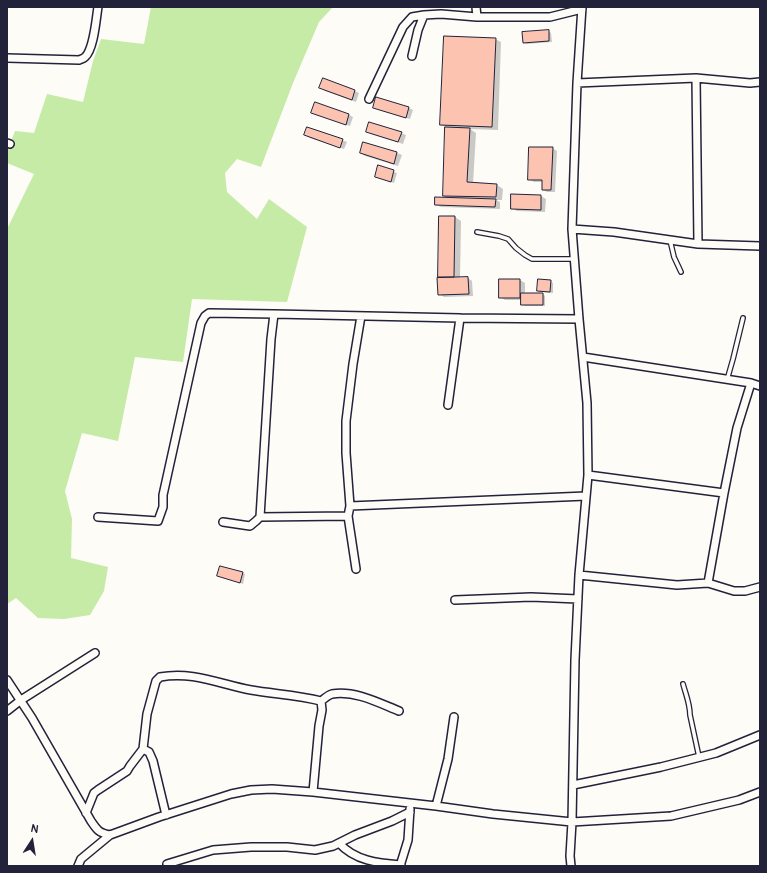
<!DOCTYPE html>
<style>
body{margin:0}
#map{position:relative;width:767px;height:873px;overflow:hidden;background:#fdfcf7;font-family:Pangolin,sans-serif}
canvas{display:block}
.frame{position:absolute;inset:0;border:8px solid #22223b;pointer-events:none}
.north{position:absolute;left:12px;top:821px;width:40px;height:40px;-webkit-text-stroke:3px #fdfcf7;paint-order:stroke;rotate:12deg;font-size:11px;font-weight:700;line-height:16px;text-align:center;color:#22223b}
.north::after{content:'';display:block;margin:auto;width:14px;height:18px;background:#22223b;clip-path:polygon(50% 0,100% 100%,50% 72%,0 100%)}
</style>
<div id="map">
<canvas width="767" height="873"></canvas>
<div class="frame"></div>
<div class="north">N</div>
</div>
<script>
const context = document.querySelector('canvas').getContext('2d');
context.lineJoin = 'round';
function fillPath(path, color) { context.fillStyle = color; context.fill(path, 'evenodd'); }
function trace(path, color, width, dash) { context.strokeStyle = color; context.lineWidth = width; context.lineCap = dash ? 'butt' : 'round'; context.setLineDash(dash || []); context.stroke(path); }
fillPath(new Path2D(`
 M151,7H333L319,22L293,83L261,167L237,159L225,173L227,192L257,219L269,199L307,227L287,302L192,299L183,362L135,357L118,441L82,433L65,491L72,519L71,558L108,567L104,591L90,615L64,619L38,618L16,598L7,604V229L34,174L7,163V152L15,131L34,133L47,94L83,102L93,61L101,39L144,44Z`), '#c6eba6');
fillPath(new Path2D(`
 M548,31L551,33L552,42L527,44L524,43Z
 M495,39L501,42L498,130L470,129L476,133L473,184L497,185L503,189L502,200H496L500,202V209L441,207L436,205L449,199L444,196L446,127L441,125Z
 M323,80L355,91L359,93L356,102L325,91L321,88Z
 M315,104L349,115L353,117L350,126L317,115L312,113Z
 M374,108H409L413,110L410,119L379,110Z
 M367,131L401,133L406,135L403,144L371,134Z
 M305,135L342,140L347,142L344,149L310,138Z
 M364,143L397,153L402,155L398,166L365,156L361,153Z
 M552,148L557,151L555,192H547L543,190V182H534L529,179Z
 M379,167L397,173L394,183L376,177Z
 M512,195L541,196L546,199L545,212L517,211L512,208Z
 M440,217H455L461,221L460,278H468L472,281L473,296L444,297L439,294L444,279L439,276Z
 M500,280H520L525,283V294H543L545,296V306H525L522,304V300H505L500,297Z
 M551,281L553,283V293L541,292L538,290Z
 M243,573L245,574L243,584L218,576Z`), '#0003');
const building = new Path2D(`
 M549,30V41L523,43L522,32Z
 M444,36L496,38L492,127L440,125Z
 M323,78L355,90L352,100L319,88Z
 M376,97L409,107L406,118L373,108Z
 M315,102L349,114L346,125L311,113Z
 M369,122L402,132L398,142L366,132Z
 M307,127L343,139L340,148L304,135Z
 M445,127L470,128L467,182L497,184L496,197L443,196Z
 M363,142L397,152L394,164L360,153Z
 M529,147H553L551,190H542V180H528Z
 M378,165L394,170L391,182L375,177Z
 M511,194L541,195V210L511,209Z
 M435,197L496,199L495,207L435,205Z
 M439,216H455L454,277H438Z
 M468,277L469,294L438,295L437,278Z
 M499,279H520V298H499Z
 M538,279L551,280L550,292L537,291Z
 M521,293H543V305H521Z
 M220,566L243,572L240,583L217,576Z`);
fillPath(building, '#fcc3b1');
trace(building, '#22223b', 1);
const service = new Path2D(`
 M477,232L499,236L508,239L516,248L525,255L532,259H574
 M670,240L674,257L681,272
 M727,380L733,359L743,318
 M683,684C686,695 690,704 690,715L699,757`);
const minor = new Path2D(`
 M476,7L477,17
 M412,56L418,30L424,15L441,14L477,17H550L582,9
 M7,58L79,60C81,59 83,59 85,57C94,49 96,19 98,7
 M696,78L698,244
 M577,83L696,78L750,83L760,82
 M369,99L403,27L412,17L424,15
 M7,143L10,144
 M572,229L614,232L698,244L760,246
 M583,357L751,383L760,386
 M448,405L460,318
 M588,475L724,493
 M350,506L586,496
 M98,517L158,521L163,507V495L201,323L205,316L209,313L274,314
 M260,517L348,516
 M223,522L250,526L256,521L260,517L271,339L274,314L460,318L579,319
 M356,569L348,516L350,506L346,453V421L353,364L361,316
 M579,575L677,585L708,583L724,493L737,428L751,383
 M708,583L734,591H745L760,587
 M455,600L531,597L578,599
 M7,680L32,718L91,821C97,830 99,833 110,835L159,817L231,794L251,790L272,789L313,792L436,806L493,814L572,822L671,816L739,800L760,792
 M7,711L21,700L95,653
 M143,749L149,752L153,761L166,815
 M573,785L661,767L716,753L760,735
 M313,792L319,726L322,710L321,701
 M436,806L448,759L454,717
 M86,813L94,793L98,790L127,771L130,766L143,749L147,714L156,681L160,677C193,671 219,684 251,690C274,694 298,695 321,701C324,699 328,695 332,694C355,690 379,703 399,711
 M339,843C355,861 378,863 401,865
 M167,864L213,850L251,847H287L315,850L333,846L355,835L392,821L410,812
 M78,866L81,859L110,835
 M400,866L408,840L410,809
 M571,866L570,856L572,822L575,660L579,575L588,475L587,403L579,319L572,229L577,83L582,7`);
trace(service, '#22223b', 6);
trace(minor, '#22223b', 10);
trace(service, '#fdfcf7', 3.5);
trace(minor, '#fdfcf7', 7);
</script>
